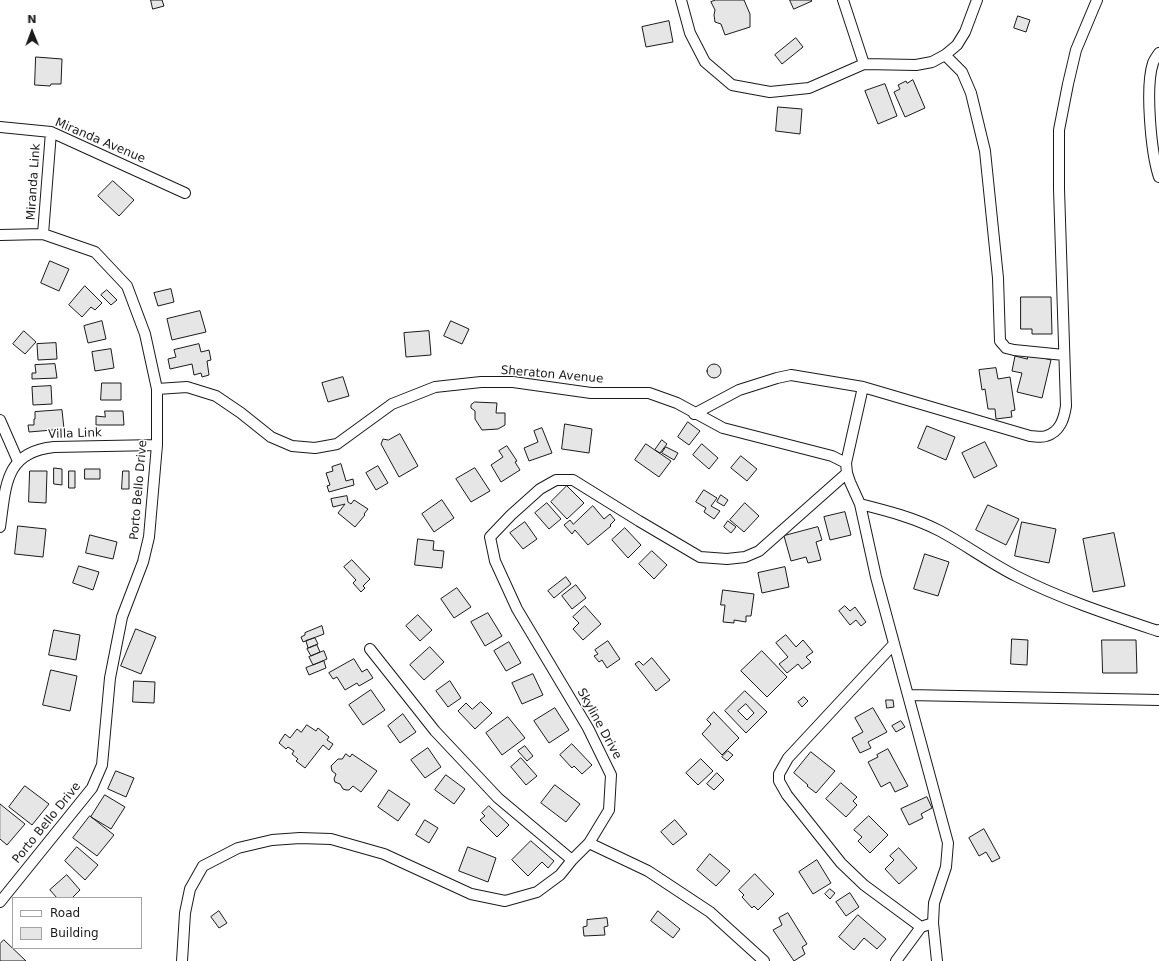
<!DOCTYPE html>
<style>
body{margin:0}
#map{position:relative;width:1159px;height:961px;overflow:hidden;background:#fff;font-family:"DejaVu Sans",sans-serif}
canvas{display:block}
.legend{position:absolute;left:12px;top:897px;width:130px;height:52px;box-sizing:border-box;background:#fff;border:1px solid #a3a3a3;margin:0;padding:5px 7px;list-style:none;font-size:12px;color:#1a1a1a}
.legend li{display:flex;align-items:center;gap:8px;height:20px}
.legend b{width:20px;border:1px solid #a3a3a3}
.north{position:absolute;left:12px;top:12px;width:40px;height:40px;-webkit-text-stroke:3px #fff;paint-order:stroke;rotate:359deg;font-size:11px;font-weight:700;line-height:16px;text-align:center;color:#1a1a1a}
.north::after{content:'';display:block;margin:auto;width:14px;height:18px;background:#1a1a1a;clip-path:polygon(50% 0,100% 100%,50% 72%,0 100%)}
</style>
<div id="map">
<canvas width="1159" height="961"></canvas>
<ul class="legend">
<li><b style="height:5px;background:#fff"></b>Road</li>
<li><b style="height:11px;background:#e6e6e6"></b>Building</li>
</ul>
<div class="north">N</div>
</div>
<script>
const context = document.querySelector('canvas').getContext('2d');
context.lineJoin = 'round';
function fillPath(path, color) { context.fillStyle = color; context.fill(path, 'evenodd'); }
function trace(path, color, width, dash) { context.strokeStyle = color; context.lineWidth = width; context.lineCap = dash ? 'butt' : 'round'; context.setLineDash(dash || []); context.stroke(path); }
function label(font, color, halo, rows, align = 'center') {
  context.font = font + ' "DejaVu Sans",sans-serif'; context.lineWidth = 3; context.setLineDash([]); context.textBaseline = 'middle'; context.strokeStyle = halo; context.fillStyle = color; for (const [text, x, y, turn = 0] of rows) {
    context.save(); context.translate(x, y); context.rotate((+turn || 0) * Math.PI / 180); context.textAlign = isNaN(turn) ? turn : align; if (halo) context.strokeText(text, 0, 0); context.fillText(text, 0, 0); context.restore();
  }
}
const building = new Path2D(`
 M151,0H162L164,6L153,9Z
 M716,0H744L750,14V27L725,35L721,24L715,22L714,15L715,10L711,2Z
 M790,0H811L812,1L794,9Z
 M1018,16L1030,20L1026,32L1014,28Z
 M669,21L673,42L646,47L642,27Z
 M796,38L803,47L782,64L775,55Z
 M36,57L62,59L61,84H51L50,86L35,85Z
 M913,80L925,108L905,117L894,92L900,89L898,85L906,81L907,83Z
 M885,84L897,116L878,124L865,91Z
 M778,107L802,109L800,134L776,131Z
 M113,181L134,200L119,216L98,196Z
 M50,261L69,269L59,291L41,283Z
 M85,286L102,303L95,310L91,307L82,317L69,305Z
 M171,289L174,302L158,306L154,293Z
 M107,290L117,300L111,305L101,295Z
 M1021,297H1051L1052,334H1032V329H1021Z
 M200,311L206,332L172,340L167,319Z
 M102,321L106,339L88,343L84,326Z
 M451,321L469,329L462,344L444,336Z
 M24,331L36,342L25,354L13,344Z
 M429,331L431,355L406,357L404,333Z
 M56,343L57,359L38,360L37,344Z
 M199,344L201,352L209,350L211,360L207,361L209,375L202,377L201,373L194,375L192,364L170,369L168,359L176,357L174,350Z
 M111,349L114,368L95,371L92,352Z
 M1028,354L1051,360L1042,398L1017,392L1022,373L1012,371L1015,356L1027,359Z
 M707 371a7 7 0 1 1 14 0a7 7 0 1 1-14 0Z
 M55,364L57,378L32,379V373H36L35,365Z
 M996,368L998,379L1010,377L1015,410L1011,411L1012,417L996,419L995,409H988L985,389L982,390L979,370Z
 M343,377L349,396L328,402L322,383Z
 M102,383H121V400H101Z
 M51,386L52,404L33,405L32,387Z
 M475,402L497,403L496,413H505V425L498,429L482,430L475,419V411L471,408V405Z
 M62,410L64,429L29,432L28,425H34V419H35V412Z
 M105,411H123L124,425H96V416L105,417Z
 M688,422L700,431L689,445L678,437Z
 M565,424L592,429L589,453L562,449Z
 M927,426L955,437L946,460L918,448Z
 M542,428L552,453L529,461L524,448L538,442L534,431Z
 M400,434L418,466L399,477L381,444L383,439L388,440Z
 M662,440L667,444L660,453L655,450Z
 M985,442L997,466L974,478L962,453Z
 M646,444L671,461L659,477L635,460Z
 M702,444L718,458L709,469L693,455Z
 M507,446L517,461L515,462L520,470L501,482L491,465L503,457L499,451Z
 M666,447L678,453L674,460L662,453Z
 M741,456L757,469L747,481L731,468Z
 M341,464L346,481L353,479L354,485L329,492L327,486L330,485L326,473L333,471L332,467Z
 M378,466L388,483L376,490L366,473Z
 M54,468L62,469V485L54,484Z
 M475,468L490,491L471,502L456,479Z
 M85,469H100V479H85Z
 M30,471H47L46,503L29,502Z
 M69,471H75V488H69Z
 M123,471H129V489H122Z
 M567,486L584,503L567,519L551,502Z
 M704,490L717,498L711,506L720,511L714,519L704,512L706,508L696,502Z
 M721,495L728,500L724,506L717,502Z
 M347,496L348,502L351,504L354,500L368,509L364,514L365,515L355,527L338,513L345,504L333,507L331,499Z
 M442,500L454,518L434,532L422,514Z
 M547,503L561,519L549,529L535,513Z
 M745,503L759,516L744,532L730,520Z
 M988,505L1019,519L1006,545L976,530Z
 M593,506L604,519L610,514L615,520L610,525L611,526L588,545L575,530L572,534L564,525L570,520L573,524Z
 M845,512L851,535L830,540L824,517Z
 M728,521L736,527L731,533L724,527Z
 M525,522L537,539L523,549L510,533Z
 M1022,522L1056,529L1049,563L1015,556Z
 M18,526L46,529L43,557L15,554Z
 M818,527L822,540L816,542L821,560L808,563L806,557L791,561L784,536Z
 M625,528L641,545L628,558L612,540Z
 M1114,533L1125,586L1093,592L1083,539Z
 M90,535L117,542L113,559L86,553Z
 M418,539L434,541L433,550L444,551L442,568L415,565Z
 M652,551L667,565L654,579L639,564Z
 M925,554L949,562L938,596L914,589Z
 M352,560L370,579L363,586L365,588L361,592L353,583L356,580L344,567Z
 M79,566L99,572L93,590L73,583Z
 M785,567L789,587L762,593L758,573Z
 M566,577L571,584L554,598L548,591Z
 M576,585L586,598L572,609L562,596Z
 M457,588L471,607L454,618L441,599Z
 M723,590L754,594L751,616H746V622L734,620V623L723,622L725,605H721Z
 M585,606L601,624L583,640L573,629L579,623L573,617Z
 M845,606L850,611L855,607L866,622L861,626L856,620L850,625L839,611Z
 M488,613L502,636L485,646L471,622Z
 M418,615L432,630L420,641L406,626Z
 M322,626L324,634L303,642L301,637L305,635V633Z
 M136,629L156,637L141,674L121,666Z
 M54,630L80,635L76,660L49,655Z
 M786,635L796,647L803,640L813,652L806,657L811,662L802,669L798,664L787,673L779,664L788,657L776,643Z
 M315,638L318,644L308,648L306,641Z
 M1012,639L1028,640L1027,665L1011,664Z
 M1102,640H1136L1137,673H1103Z
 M608,641L620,659L607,668L602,660L599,662L594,656L598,654L595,650Z
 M509,642L521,663L506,671L494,651Z
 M317,645L320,652L311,656L307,649Z
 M430,647L444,662L424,680L410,665Z
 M324,651L327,659L313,665L309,657Z
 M762,651L787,677L767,697L741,671Z
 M652,658L670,680L656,691L635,664L639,661L643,665Z
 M354,659L362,672L367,669L373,678L359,686L357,683L345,690L337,677L333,679L329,673Z
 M324,661L326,668L309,675L306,668Z
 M51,670L77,676L70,711L43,705Z
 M533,674L543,695L522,704L512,683Z
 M134,681L155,682L154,703L133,702Z
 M450,681L461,698L448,707L436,691Z
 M371,690L385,710L363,725L349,705Z
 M745,691L767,712L746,733L725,711ZM746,704L754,713L747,720L738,711Z
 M804,697L808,701L802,707L798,702Z
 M886,700H893L894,707L887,708Z
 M481,702L492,713L475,729L458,711L466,703L472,709Z
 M555,708L569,730L549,743L534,721Z
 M873,708L887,732L868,742L871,748L860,753L852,738L863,732L855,718Z
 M714,712L739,738L722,755L702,734L711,724L707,720Z
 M403,714L416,732L400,743L388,726Z
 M508,717L525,738L502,755L486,733Z
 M901,721L905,727L896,732L892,726Z
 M307,725L316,731L318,728L329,737L327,740L333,744L329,750L323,745L305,768L296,761L298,759L292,754L294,751L288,747L286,749L279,743L285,734L290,738L297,729L301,732Z
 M572,744L592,765L582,774L574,766L572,768L560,755Z
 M525,746L533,756L527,761L518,751Z
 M428,748L441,767L425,778L411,760Z
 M888,749L908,786L895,792L890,782L881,787L868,762L878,757L877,755Z
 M728,751L733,755L727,761L722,757Z
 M811,752L835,771L816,793L807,786L808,785L794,773Z
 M346,754L350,757L352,754L377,771L361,792L353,786L349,790H346L343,789L340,784L335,782L334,779L336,774L332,771L331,766L338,759H342Z
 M521,758L537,776L526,785L511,767Z
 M701,759L713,771L698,785L686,773Z
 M116,771L134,778L126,797L108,789Z
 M717,773L724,780L714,790L707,784Z
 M446,775L465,789L454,804L435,790Z
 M841,783L857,797L853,801L857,805L846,817L826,799Z
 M555,785L580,804L566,822L541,803Z
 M25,786L49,804L32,825L9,807Z
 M389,790L410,804L398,821L378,807Z
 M105,795L125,807L111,829L91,817Z
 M927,797L932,808L921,814L923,818L909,825L901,809Z
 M0,804L25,824L7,845L0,839Z
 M489,806L509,825L497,837L480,820L485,816L482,813Z
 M90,816L114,835L97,856L73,838Z
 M869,816L888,835L870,853L858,841L862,837L854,830Z
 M425,820L438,828L429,843L416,835Z
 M675,820L687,834L673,845L661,832Z
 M984,829L1000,858L992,862L986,852L979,856L969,838Z
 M531,841L554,861L548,868L542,862L528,876L512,860Z
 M77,847L98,865L85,880L65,861Z
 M468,847L496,858L488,882L459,871Z
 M899,848L917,868L899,884L885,869L894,860L890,856Z
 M710,854L730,871L716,886L697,870Z
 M817,860L831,883L813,894L799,872Z
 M755,874L774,894L758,910L754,906L752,908L742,897L744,895L739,890Z
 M67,875L80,890L72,898H57L50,890Z
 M830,889L835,893L830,899L825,894Z
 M850,893L859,907L846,916L836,902Z
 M219,911L227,923L219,928L211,917Z
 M658,911L680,929L673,938L651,921Z
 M788,913L807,944L802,947L805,954L794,961L773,930L782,925L779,918Z
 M858,915L886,939L877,949L864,938L854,950L839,937Z
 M607,918L608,926L604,927L605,935L584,936L583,927L587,926V920Z
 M4,940L26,961H0V944Z`);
fillPath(building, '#e6e6e6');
trace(building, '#1a1a1a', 1);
const minor = new Path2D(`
 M681,0L690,33L705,62L732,85L770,92L809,88L864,64L916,65L932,62L945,55L957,45L965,32L977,0
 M843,0L864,64
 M1159,53C1157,56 1154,60 1153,63C1145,87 1151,153 1159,177
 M945,55L962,72L971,93L985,151L998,278L1000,341L1006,348L1014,350L1064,355
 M0,127L51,132L185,193
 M43,234L51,132
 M0,235L43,234L95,252L127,286L145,334L157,389V445L149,537L143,562L122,617L110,678L102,765L92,788L0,902
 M863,387L846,463L847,473L850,482L860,504L876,577L948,843L946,867L934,903L933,923L937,961
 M157,389L187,387L216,396L241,413L271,437L292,446L315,448L337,444L392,404L435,387L481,382H513L591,393H649L677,403L723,428L832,456L846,463
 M694,414L739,390L777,378L791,375L863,387L1030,436C1035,436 1042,438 1046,436C1060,432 1064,419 1066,406L1059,189V130L1068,84L1076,50L1097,0
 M0,420L18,461
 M860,504C888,511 915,518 940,531C966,545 990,563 1016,576C1061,599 1110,615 1158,631L1159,630
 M0,527C6,487 4,452 54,447L157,445
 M894,644L788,758L779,774V781L787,795L841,863L864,885L921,927L933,923
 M370,649L435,731L498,798L572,860
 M908,695L1159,700
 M589,843L648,871L710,912L764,961
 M182,961L185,913L190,889L203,866L238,848L272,840L300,838L331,839L384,854L471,894L505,901L537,892L560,875L572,860L589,843L609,810L611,775L588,728L517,609L495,561L490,537L511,515L540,489L556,480H573L639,521L700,557L727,559L745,557L759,551L847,473
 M896,961L921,927`);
trace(minor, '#1a1a1a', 12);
trace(minor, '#fff', 10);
label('12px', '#1a1a1a', '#fff', [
 ["Miranda Avenue",100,141,23],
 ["Miranda Link",34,182,-86],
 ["Sheraton Avenue",552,375,5],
 ["Villa Link",75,434,-2],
 ["Porto Bello Drive",139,490,-85],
 ["Skyline Drive",599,724,61],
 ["Porto Bello Drive",47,823,-51]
]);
</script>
